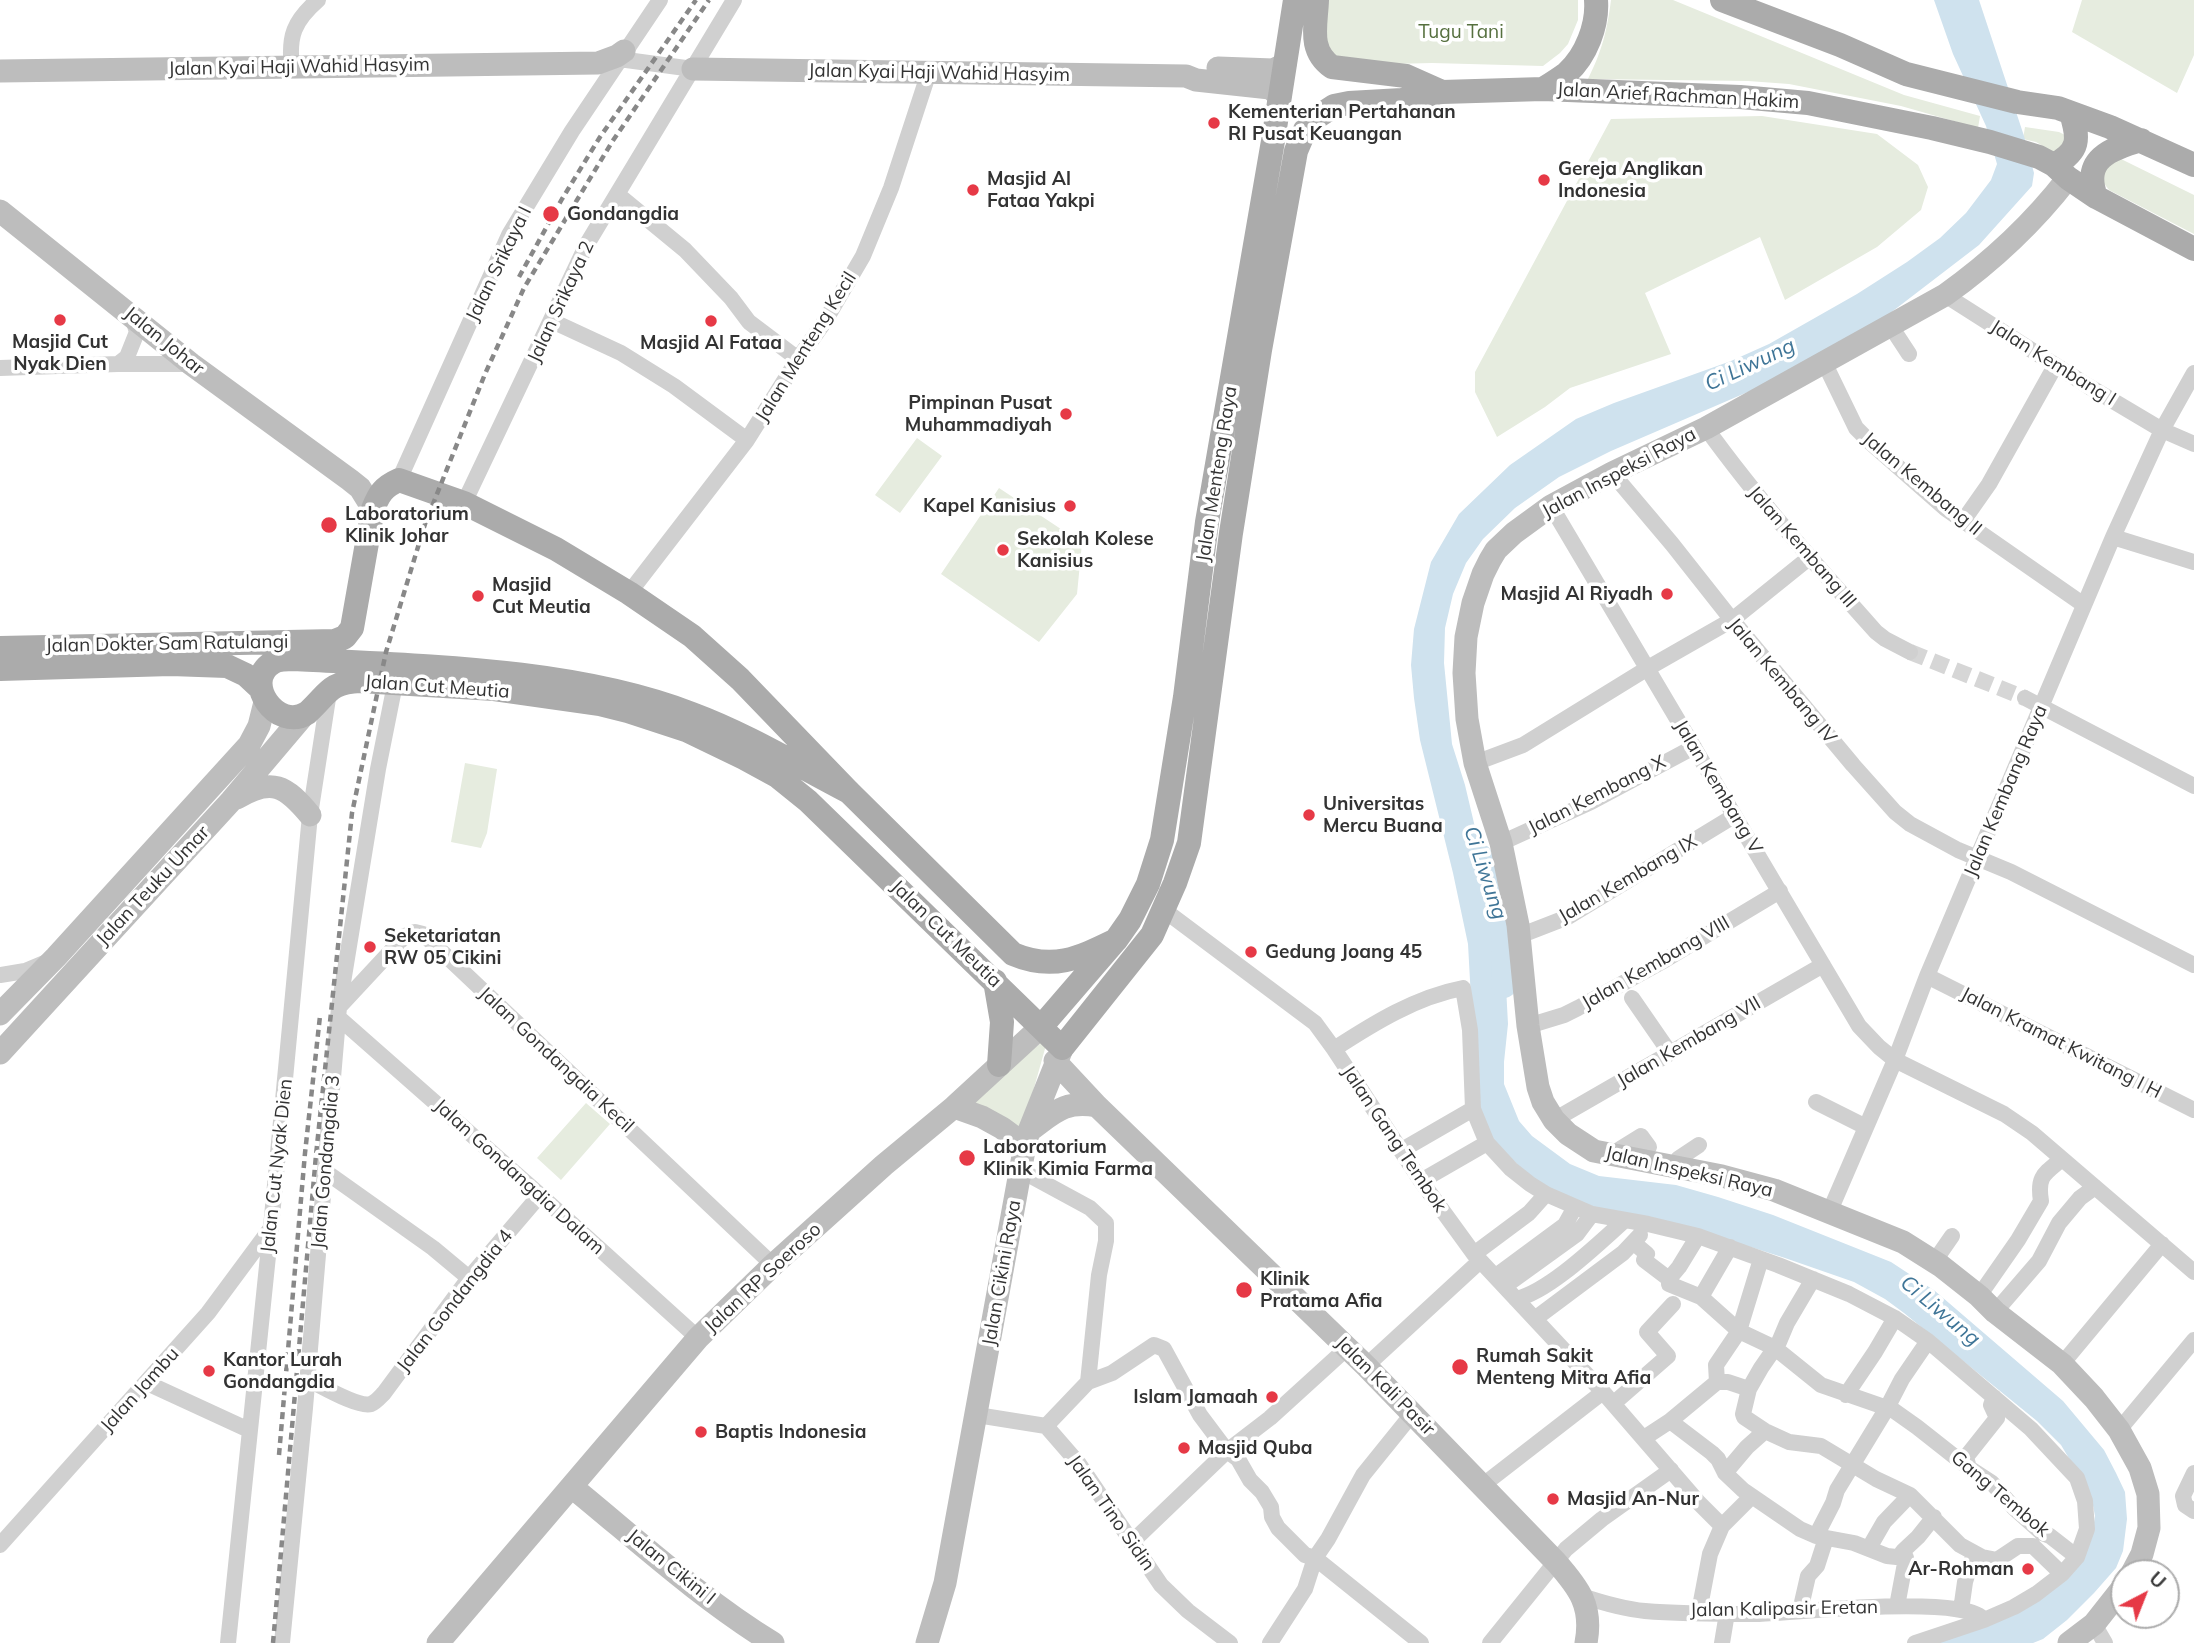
<!DOCTYPE html>
<style>
body{margin:0}
#map{position:relative;width:2194px;height:1643px;overflow:hidden;background:#fff;font-family:Mulish,sans-serif}
canvas{display:block}
.north{position:absolute;left:2110px;top:1559px;width:70px;height:70px;box-sizing:border-box;background:#fff;border:2px solid #adadad;border-radius:50%;rotate:42deg;font-size:19px;font-weight:700;line-height:28px;text-align:center;color:#333}
.north::after{content:'';display:block;margin:auto;width:24px;height:32px;background:#e63946;clip-path:polygon(50% 0,100% 100%,50% 72%,0 100%)}
</style>
<div id="map">
<canvas width="2194" height="1643"></canvas>
<div class="north">U</div>
</div>
<script>
const context = document.querySelector('canvas').getContext('2d');
context.lineJoin = 'round';
function fillPath(path, color) { context.fillStyle = color; context.fill(path, 'evenodd'); }
function trace(path, color, width, dash) { context.strokeStyle = color; context.lineWidth = width; context.lineCap = dash ? 'butt' : 'round'; context.setLineDash(dash || []); context.stroke(path); }
function label(font, color, halo, rows, align = 'center') {
  context.font = font + ' Mulish,sans-serif'; context.lineWidth = 7; context.setLineDash([]); context.textBaseline = 'middle'; context.strokeStyle = halo; context.fillStyle = color; for (const [text, x, y, turn = 0] of rows) {
    context.save(); context.translate(x, y); context.rotate((+turn || 0) * Math.PI / 180); context.textAlign = isNaN(turn) ? turn : align; if (halo) context.strokeText(text, 0, 0); context.fillText(text, 0, 0); context.restore();
  }
}
fillPath(new Path2D(`
 M1321,0H1578V20L1568,44L1560,53L1543,66L1432,63L1353,65L1336,62L1318,21Z
 M1611,0H1673L1904,95L1980,116L1978,128L1901,106L1789,84L1748,81L1588,79C1602,51 1607,31 1611,0Z
 M2082,0H2194V55L2177,93L2072,32Z
 M1762,116L1877,134L1918,165L1928,187L1921,210L1877,247L1785,300L1760,237L1645,293L1671,354L1570,388L1545,407L1497,437L1475,392V372L1611,119Z
 M2025,127L2059,132L2067,136L2068,143L2055,153L2036,142L2023,139Z
 M2121,159L2194,195V234L2109,190L2103,182L2104,167Z
 M917,438L942,456L900,513L875,495Z
 M999,488L1082,543L1077,594L1039,642L941,574Z
 M465,763L497,769L487,833L481,848L451,842Z
 M1048,1038L1020,1138L968,1105L1007,1068Z
 M586,1103L610,1124L561,1180L537,1158Z`), '#e6ecdf');
fillPath(new Path2D(`
 M1934,0H1979L2024,136L2034,173L2032,186L1979,245L1889,314L1778,379L1611,451L1559,477L1515,508L1483,539L1466,563L1453,594L1445,628L1444,663L1452,744L1465,785L1504,950L1508,1024L1504,1062V1084L1519,1121L1532,1136L1570,1164L1599,1176L1676,1185L1718,1197L1773,1215L1891,1262L1935,1291L2063,1401L2104,1450L2116,1473L2125,1492L2127,1519L2123,1551L2116,1568L2094,1593L2067,1620L2043,1639L2033,1643H1929L2001,1616L2091,1540L2095,1516L2091,1495L2061,1445L2037,1421L1904,1313L1885,1299L1854,1282L1785,1258L1688,1227L1604,1212L1539,1186L1489,1136L1477,1108L1468,944L1453,873L1420,740L1414,698L1411,665L1414,629L1431,562L1459,514L1510,465L1576,419L1614,403L1731,361L1769,344L1857,294L1907,262L1940,238L1966,213L1991,180L1997,164L1986,126L1953,54Z`), '#cfe2ee');
trace(new Path2D(`
 M1479,856L1505,935L1504,985`), '#cfe2ee', 26);
trace(new Path2D(`
 M1910,652L2025,698`), '#d6d6d6', 16, [16, 8]);
trace(new Path2D(`
 M619,59L693,69
 M292,68C288,36 294,21 318,0
 M617,194L685,250L731,298L749,322L798,359
 M1945,295L2088,386L2162,430L2194,444
 M552,321L621,353L674,386L747,440
 M1890,325L1909,354
 M1824,362L1856,428L1872,444L1946,509L2084,605
 M118,364L127,357L137,332L132,316
 M0,368L118,364H191
 M1706,428C1758,500 1817,566 1876,632L1885,639L1910,652
 M1612,473L1672,544L1732,620L1853,765L1895,812L1910,824L1958,850L2011,872L2194,965
 M399,480L509,235L572,131L660,0
 M464,503L587,244L734,0
 M1551,506L1859,1026L1879,1047L1895,1060L2004,1114L2032,1133L2194,1272
 M1963,521L1989,484L2055,366
 M2113,537L2194,562
 M629,593L747,440L798,359L825,321L863,256L891,188L929,72
 M2025,698L2194,786
 M1475,763L1523,745L1648,668L1732,620L1809,558
 M1501,843L1591,802L1694,747
 M1164,910L1315,1023L1334,1049L1421,1181L1474,1254L1603,1392L1699,1503L1722,1526
 M1519,936L1568,917L1734,816
 M0,975L25,971L44,963
 M1927,976L2194,1110
 M1632,998L1670,1053
 M339,1007L405,936L415,932L423,934L773,1265
 M339,1018L540,1195L698,1338
 M1528,1026L1564,1015L1578,1008L1665,960L1780,891
 M1334,1049C1374,1023 1416,997 1463,988L1470,1030L1473,1109L1487,1143L1511,1169L1530,1184L1546,1194L1592,1214L1648,1224L1698,1236L1778,1265L1849,1294L1895,1318L1928,1341L2031,1429L2077,1478L2085,1501L2087,1529L2077,1557L2062,1574L2036,1594L2014,1607L1984,1620L1915,1643
 M1816,1102L1866,1127
 M1554,1120L1823,965
 M1402,1150L1473,1109
 M1616,1157L1620,1149L1641,1136L1649,1147L1644,1151V1162
 M1676,1168L1678,1159L1699,1145
 M1020,1170L1090,1208L1106,1223V1241L1099,1275L1088,1382
 M326,1172L433,1248L469,1278
 M1421,1181L1487,1143
 M1829,1213L1895,1060L1927,976L2113,537L2162,430L2194,373
 M1634,1243L1647,1254L1644,1260L1669,1279V1284L1701,1297L1739,1331L1775,1348L1821,1385L1893,1410L1917,1427L1969,1468L1992,1483L2014,1508L2042,1533L2050,1536L2077,1557
 M1474,1254L1529,1213L1546,1194
 M1934,1262L1952,1236
 M1496,1276L1565,1225L1575,1207
 M1669,1279L1679,1267L1698,1236
 M1505,1286L1577,1234L1592,1214
 M1979,1296L2018,1240L2041,1201C2037,1176 2044,1174 2062,1159
 M1701,1297L1730,1247
 M1516,1299C1549,1292 1599,1243 1625,1220
 M1995,1312L2039,1261L2059,1223L2080,1198L2095,1187
 M1536,1318L1623,1253L1640,1235
 M2062,1364L2162,1244
 M1366,1366L1480,1261
 M307,1379C320,1385 358,1408 371,1404C376,1402 380,1397 384,1393L469,1278L540,1195
 M1717,1382H1728L1749,1389L1743,1414L1744,1417L1765,1431L1789,1442L1821,1446L1876,1479L1910,1495L1960,1545L1982,1557L1997,1560L2018,1546H2033L2062,1574
 M147,1383L249,1430
 M1749,1389L1761,1368L1779,1342L1787,1323L1813,1279
 M1846,1395L1875,1352L1895,1318
 M1614,1403L1668,1356L1647,1332L1673,1304
 M977,1415L1046,1426L1079,1464L1161,1585L1188,1611L1230,1643
 M1670,1421L1712,1453L1718,1459L1725,1473L1743,1490L1800,1529L1816,1536L1854,1543L1887,1556L1906,1558
 M1046,1426L1088,1382L1112,1373L1154,1345L1164,1349L1200,1415L1227,1451L1238,1459L1250,1480L1262,1492L1271,1507L1272,1517L1278,1528L1305,1555L1315,1558L1421,1643
 M2119,1430L2194,1340
 M1644,1438L1670,1421L1717,1382L1716,1365L1739,1331L1761,1259
 M1969,1468L1966,1457L1997,1418L1991,1405L1994,1397
 M1725,1473L1747,1447L1765,1431
 M2194,1473L2183,1496L2185,1505L2194,1511
 M1483,1485L1603,1392
 M1816,1536L1833,1503L1837,1490L1887,1408L1902,1379L1928,1341
 M1131,1543L1227,1451L1270,1418L1347,1348
 M0,1545L208,1313L271,1228
 M1869,1548L1884,1522L1910,1495
 M1582,1596C1603,1603 1624,1609 1645,1611C1679,1614 1723,1614 1757,1614C1794,1613 1966,1594 1984,1620
 M1897,1606L1906,1558L1903,1551L1918,1537L1934,1517
 M1961,1610L1965,1582L1974,1553
 M1800,1611L1808,1576L1817,1566L1826,1538
 M1699,1612L1710,1554L1722,1526L1751,1497
 M2094,1624L2105,1643
 M228,1643L271,1227L310,815L329,692
 M282,1643L305,1408L339,1007L378,769L395,684
 M1270,1643L1305,1589L1315,1558L1328,1539L1363,1475L1413,1413
 M1490,1643L1566,1549L1602,1519L1671,1470
 M1722,1643L1727,1613`), '#d0d0d0', 16);
trace(new Path2D(`
 M1218,68L1273,70L1285,64
 M693,69L1186,76L1196,80L1270,88L1280,96
 M0,71L598,63L617,56L624,51
 M2068,178C2034,222 1990,263 1945,295L1706,428L1612,473L1551,506L1514,533L1496,550L1490,560L1483,574L1473,603L1466,637L1464,673L1467,719L1475,763L1501,843L1518,925L1528,1026L1538,1087L1543,1102L1554,1120L1568,1134L1594,1151L1722,1176L1774,1190L1903,1242L1941,1266L1979,1296L1995,1312L2062,1364L2094,1398L2119,1430L2140,1468L2148,1494L2149,1528L2142,1554L2132,1573
 M0,211L191,364L350,480L360,488L373,509
 M237,798C272,777 286,786 310,815
 M0,1014L56,957L249,745L259,726L265,702
 M0,1053L231,801L303,716
 M1055,1061L1097,1106L1366,1366L1556,1562C1579,1588 1593,1606 1586,1643
 M954,1107L982,1117L1002,1128L1025,1145
 M1029,1131C1054,1113 1064,1100 1097,1106
 M572,1487C637,1540 701,1599 773,1643
 M438,1643L698,1338L773,1265L884,1165L954,1107L1041,1027
 M927,1643L945,1583L1025,1145L1029,1131L1061,1051
 M2069,1643L2094,1624L2124,1586`), '#bdbdbd', 23);
trace(new Path2D(`
 M1317,0C1316,26 1308,50 1332,67L1406,76L1442,92
 M1722,0L1840,45L1906,74L2017,102L2058,108L2110,127L2194,165
 M1543,89C1551,84 1559,79 1567,73C1586,56 1598,25 1596,0
 M2054,165C2080,151 2079,139 2071,113
 M2096,197C2082,159 2110,149 2141,140
 M0,648L335,641L345,637L352,628L373,509C379,494 383,487 399,480L464,503L556,549L629,593L692,636L740,679L849,792L1013,954C1053,971 1079,958 1116,940
 M0,669L171,664L227,666L246,675L261,689
 M849,792C797,765 746,734 692,714C574,668 420,666 294,659C286,659 278,659 272,663C242,682 277,732 307,713C328,694 329,682 360,681L494,689L600,704L628,711L686,730L744,758L777,776L808,801L1062,1048L1152,935L1175,883L1189,843L1231,533L1260,350L1296,151L1305,130L1314,119L1334,106L1349,103L1402,100L1442,92L1543,89L1740,97L1808,103L1932,128L1990,142L2039,157L2054,165L2068,178L2096,197L2194,249
 M995,981L1002,1022L999,1065
 M1041,1027L1116,940L1130,920L1148,884L1162,840L1185,697L1207,522L1273,141L1295,0`), '#ababab', 24);
trace(new Path2D(`
 M519,277L562,199L600,137L696,0
 M279,1455L305,1153L320,1016
 M273,1643L316,1155L352,813L386,652L425,524L485,374L524,288L612,142L709,0`), '#888', 4.5, [7, 5]);
for (const [x, y, r, color] of [
 [1214,123,7,"#e63946"],
 [1544,180,7,"#e63946"],
 [973,190,7,"#e63946"],
 [551,214,9,"#e63946"],
 [60,320,7,"#e63946"],
 [711,321,7,"#e63946"],
 [1066,414,7,"#e63946"],
 [1070,506,7,"#e63946"],
 [329,525,9,"#e63946"],
 [1003,550,7,"#e63946"],
 [1667,594,7,"#e63946"],
 [478,596,7,"#e63946"],
 [1309,815,7,"#e63946"],
 [370,947,7,"#e63946"],
 [1251,952,7,"#e63946"],
 [967,1158,9,"#e63946"],
 [1244,1290,9,"#e63946"],
 [1460,1367,9,"#e63946"],
 [209,1371,7,"#e63946"],
 [1272,1397,7,"#e63946"],
 [701,1432,7,"#e63946"],
 [1184,1448,7,"#e63946"],
 [1553,1499,7,"#e63946"],
 [2028,1569,7,"#e63946"]
]) { const dot = new Path2D(); dot.arc(x, y, r, 0, 2 * Math.PI); context.fillStyle = color; context.fill(dot); trace(dot, '#fff', 2.5); }
label('19px', '#56703f', '#fff', [
 ["Tugu Tani",1461,32]
]);
label('19px', '#333', '#fff', [
 ["Jalan Kyai Haji Wahid Hasyim",299,67,-1],
 ["Jalan Kyai Haji Wahid Hasyim",939,73,1],
 ["Jalan Arief Rachman Hakim",1678,96,3],
 ["Jalan Srikaya I",499,264,-64],
 ["Jalan Srikaya 2",561,302,-65],
 ["Jalan Johar",164,341,39],
 ["Jalan Menteng Kecil",806,347,-58],
 ["Jalan Kembang I",2053,363,32],
 ["Jalan Inspeksi Raya",1619,473,-28],
 ["Jalan Menteng Raya",1217,474,-81],
 ["Jalan Kembang II",1922,484,40],
 ["Jalan Kembang III",1802,547,49],
 ["Jalan Dokter Sam Ratulangi",167,644,-1],
 ["Jalan Kembang IV",1782,681,50],
 ["Jalan Cut Meutia",437,687,4],
 ["Jalan Kembang V",1718,787,59],
 ["Jalan Kembang Raya",2006,791,-67],
 ["Jalan Kembang X",1597,795,-27],
 ["Jalan Kembang IX",1628,879,-30],
 ["Jalan Teuku Umar",153,886,-47],
 ["Jalan Cut Meutia",946,934,44],
 ["Jalan Kembang VIII",1656,963,-30],
 ["Jalan Kembang VII",1689,1042,-30],
 ["Jalan Kramat Kwitang I H",2061,1043,27],
 ["Jalan Gondangdia Kecil",556,1060,43],
 ["Jalan Gang Tembok",1394,1139,56],
 ["Jalan Gondangdia 3",326,1162,-85],
 ["Jalan Cut Nyak Dien",277,1166,-84],
 ["Jalan Inspeksi Raya",1689,1172,13],
 ["Jalan Gondangdia Dalam",519,1177,42],
 ["Jalan Cikini Raya",1002,1273,-80],
 ["Jalan RP Soeroso",763,1278,-43],
 ["Jalan Gondangdia 4",455,1301,-52],
 ["Jalan Kali Pasir",1385,1386,45],
 ["Jalan Jambu",140,1390,-48],
 ["Gang Tembok",2000,1494,40],
 ["Jalan Tino Sidin",1111,1513,55],
 ["Jalan Cikini I",671,1567,39],
 ["Jalan Kalipasir Eretan",1784,1609,-1]
]);
label('bold 19px', '#333', '#fff', [
 ["Kementerian Pertahanan",1228,112],
 ["RI Pusat Keuangan",1228,134],
 ["Gereja Anglikan",1558,169],
 ["Indonesia",1558,191],
 ["Masjid Al",987,179],
 ["Fataa Yakpi",987,201],
 ["Gondangdia",567,214],
 ["Masjid Cut",60,342,"center"],
 ["Nyak Dien",60,364,"center"],
 ["Masjid Al Fataa",711,343,"center"],
 ["Pimpinan Pusat",1052,403,"right"],
 ["Muhammadiyah",1052,425,"right"],
 ["Kapel Kanisius",1056,506,"right"],
 ["Laboratorium",345,514],
 ["Klinik Johar",345,536],
 ["Sekolah Kolese",1017,539],
 ["Kanisius",1017,561],
 ["Masjid",492,585],
 ["Cut Meutia",492,607],
 ["Masjid Al Riyadh",1653,594,"right"],
 ["Universitas",1323,804],
 ["Mercu Buana",1323,826],
 ["Seketariatan",384,936],
 ["RW 05 Cikini",384,958],
 ["Gedung Joang 45",1265,952],
 ["Laboratorium",983,1147],
 ["Klinik Kimia Farma",983,1169],
 ["Klinik",1260,1279],
 ["Pratama Afia",1260,1301],
 ["Rumah Sakit",1476,1356],
 ["Menteng Mitra Afia",1476,1378],
 ["Kantor Lurah",223,1360],
 ["Gondangdia",223,1382],
 ["Islam Jamaah",1258,1397,"right"],
 ["Baptis Indonesia",715,1432],
 ["Masjid Quba",1198,1448],
 ["Masjid An-Nur",1567,1499],
 ["Ar-Rohman",2014,1569,"right"]
], 'left');
label('italic 21px', '#3f7597', '#fff', [
 ["Ci Liwung",1750,365,-25],
 ["Ci Liwung",1485,873,72],
 ["Ci Liwung",1940,1311,40]
]);
</script>
